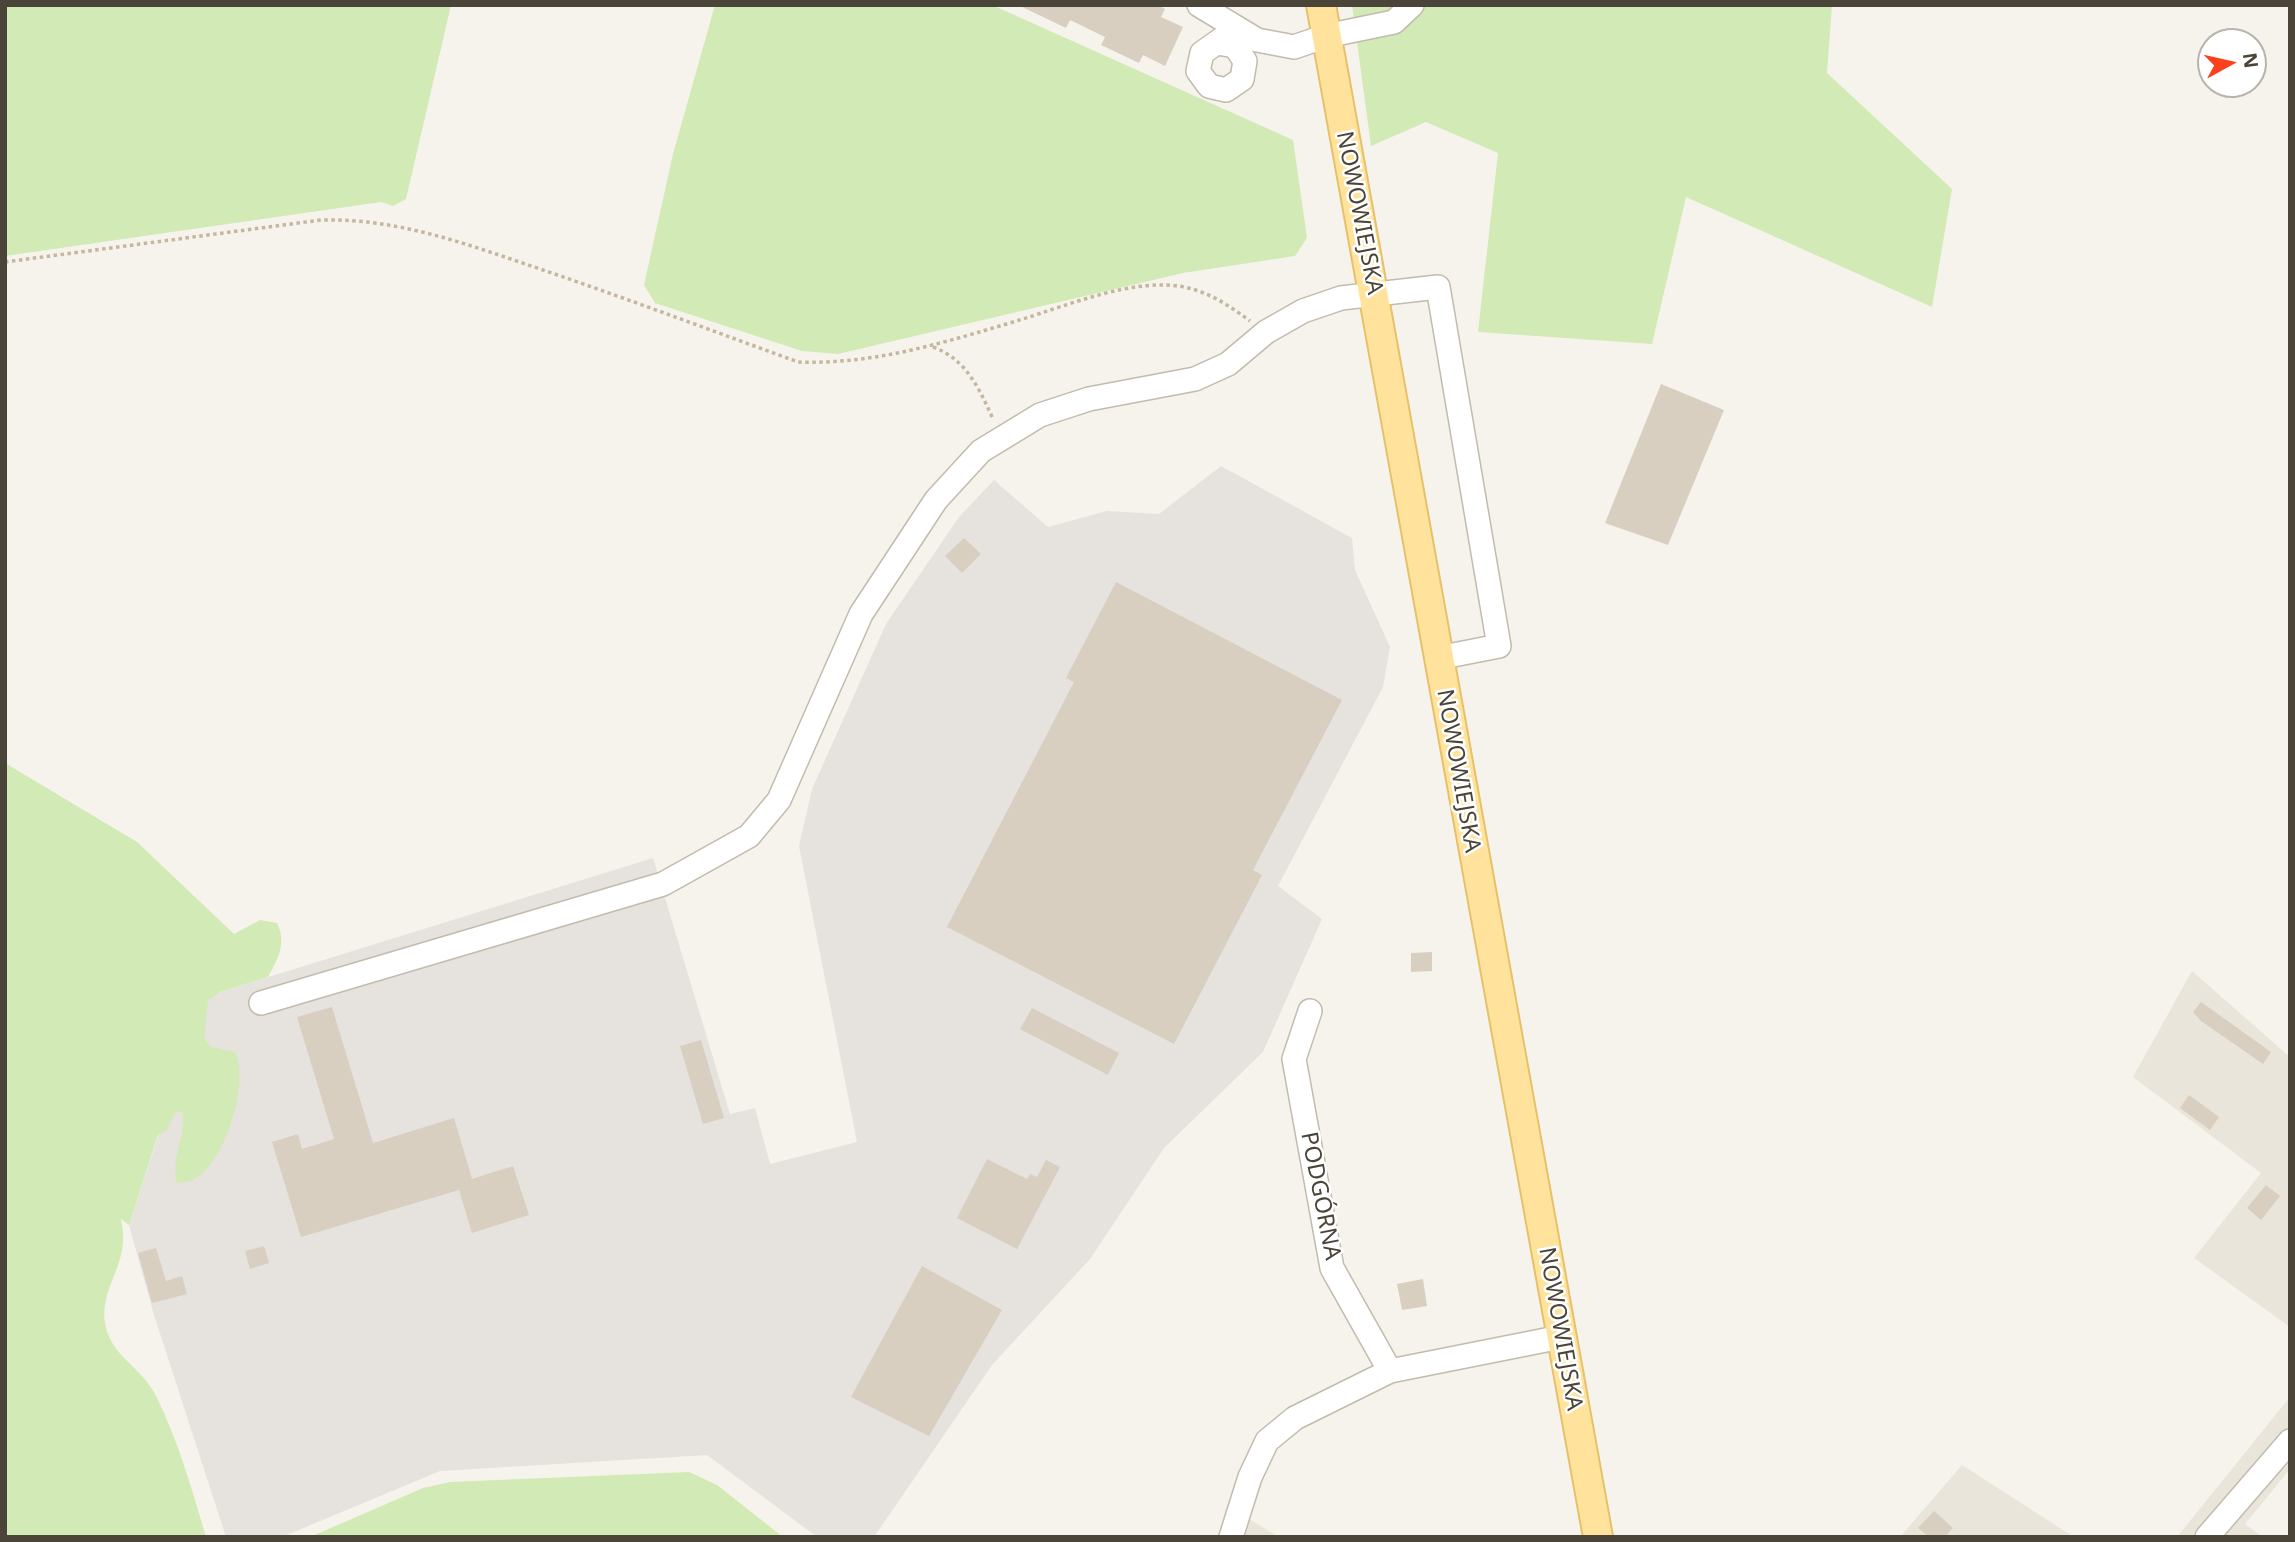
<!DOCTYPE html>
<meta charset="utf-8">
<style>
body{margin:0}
#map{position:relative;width:2295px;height:1542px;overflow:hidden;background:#f6f3ec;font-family:"Noto Sans",sans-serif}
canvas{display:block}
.frame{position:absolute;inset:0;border:7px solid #4b4439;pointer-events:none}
.north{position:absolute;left:2197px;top:28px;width:70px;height:70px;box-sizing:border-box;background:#fff;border:2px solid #b7b4b0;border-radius:50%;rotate:82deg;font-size:19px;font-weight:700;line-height:28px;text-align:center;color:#4b4439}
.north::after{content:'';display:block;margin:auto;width:24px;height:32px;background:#fc3f1d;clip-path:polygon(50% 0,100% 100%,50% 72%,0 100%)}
</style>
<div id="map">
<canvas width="2295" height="1542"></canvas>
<div class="frame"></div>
<div class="north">N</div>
</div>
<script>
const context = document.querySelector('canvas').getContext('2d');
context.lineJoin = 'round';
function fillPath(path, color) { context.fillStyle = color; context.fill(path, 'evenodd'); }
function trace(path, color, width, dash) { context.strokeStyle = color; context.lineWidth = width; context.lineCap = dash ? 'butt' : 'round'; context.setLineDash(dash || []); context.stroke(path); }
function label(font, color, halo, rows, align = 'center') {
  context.font = font + ' "Noto Sans",sans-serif'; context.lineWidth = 5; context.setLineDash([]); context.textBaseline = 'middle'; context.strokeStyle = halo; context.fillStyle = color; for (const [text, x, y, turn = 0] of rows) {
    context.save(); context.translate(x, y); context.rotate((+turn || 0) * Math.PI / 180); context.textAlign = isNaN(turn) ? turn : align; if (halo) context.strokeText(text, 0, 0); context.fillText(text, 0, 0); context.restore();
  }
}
fillPath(new Path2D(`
 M2192,971L2290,1057V1327L2194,1258L2261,1173L2133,1077Z
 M2290,1397V1469L2245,1524L2263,1537H2177Z
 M1962,1465L2074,1537H1900Z
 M1239,1513L1279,1537H1233Z`), '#eae5da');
fillPath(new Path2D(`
 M1221,466L1352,538L1355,570L1390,647L1383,687L1278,886L1322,919L1263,1052L1164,1148L1090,1259L992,1365L874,1537H817L707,1455L440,1471L282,1537H226L154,1315L129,1225L204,997L653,858L730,1114L755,1108L770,1164L857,1142L799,846L812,789L886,624L959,517L994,480L1048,527L1107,511L1159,514Z`), '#e6e2dd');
fillPath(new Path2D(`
 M5,5H451L406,199L393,206L381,202L5,256Z
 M715,5H992L1293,140L1307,238L1295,256L1183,273L838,354L802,351L655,303L644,285L673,154Z
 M1352,5H1832L1827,73L1952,189L1932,307L1686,197L1652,344L1478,332L1498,153L1426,122L1371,146Z
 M5,763L137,842L234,934L260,920L277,923C287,943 278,959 268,977L220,992L208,1000L204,1039L212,1047L235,1052C250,1081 225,1165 193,1180C189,1182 182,1182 177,1183C170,1159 187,1136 182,1112H176L166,1131L158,1135L129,1225L121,1219C122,1226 124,1234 123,1241C122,1270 100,1293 105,1323C110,1356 143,1368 156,1396C178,1440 192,1490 206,1537H5Z
 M689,1472L717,1485L783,1537H310L423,1488L450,1482Z`), '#d2eab5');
fillPath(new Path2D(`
 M1018,5H1157L1165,9L1161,17L1183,27L1165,66L1143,55L1139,63L1101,45L1105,37L1070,20L1066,28Z
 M1661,384L1724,410L1668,545L1605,523Z
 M964,538L981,554L962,573L945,556Z
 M1116,582L1342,700L1253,870L1262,875L1174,1044L947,927L1074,682L1066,678Z
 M1432,952V971L1411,972V953Z
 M2201,1002L2271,1052L2263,1064L2201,1021L2193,1012Z
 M332,1007L373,1143L454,1118L472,1179L513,1166L529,1215L472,1233L459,1190L301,1237L272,1142L298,1134L302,1149L334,1139L297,1017Z
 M1032,1008L1119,1053L1108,1075L1020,1029Z
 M701,1040L724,1118L703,1124L680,1046Z
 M2189,1095L2219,1117L2210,1130L2180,1108Z
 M987,1159L1027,1179L1030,1174L1037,1177L1046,1160L1060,1167L1017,1249L957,1218Z
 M2266,1185L2280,1196L2261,1220L2247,1208Z
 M264,1246L269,1263L250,1269L245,1251Z
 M156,1248L166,1281L182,1276L187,1294L152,1303L138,1253Z
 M922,1266L1002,1310L929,1436L851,1397Z
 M1423,1279L1427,1306L1402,1310L1397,1284Z
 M1934,1511L1953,1528L1945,1537H1929L1918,1528Z`), '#d8cfc1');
const minor = new Path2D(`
 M1199,5L1257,40L1294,47L1326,36L1394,22L1412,5
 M1217,43L1235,46L1245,61L1242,79L1226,90L1209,86L1198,71L1202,53L1236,29
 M261,1003L663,884L749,836L779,800L861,614L936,500L981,451L1040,415L1089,399L1195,379L1228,364L1266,332L1303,311L1341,298L1438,287L1499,646L1438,658
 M1310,1011L1294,1059L1332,1268L1390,1371
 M1231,1537L1250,1477L1267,1441L1295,1418L1390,1371L1561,1337
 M2207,1537L2290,1441`);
const major = new Path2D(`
 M1321,5L1598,1537`);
trace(minor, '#c2bbae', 26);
trace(major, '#e6c16a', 32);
trace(new Path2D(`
 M5,262L321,220C399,218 469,245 543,270C628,299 713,331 798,362C876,365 949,341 1023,319C1068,305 1136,277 1184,287C1209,292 1230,306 1250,321
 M933,347C966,359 979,388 993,419`), '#c4b79f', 3.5, [3.5, 3.5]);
trace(minor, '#fff', 23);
trace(major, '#ffe39c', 28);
label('23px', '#4b4439', '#fff', [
 ["NOWOWIEJSKA",1359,213,79],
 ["NOWOWIEJSKA",1458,771,80],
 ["PODGÓRNA",1320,1196,79],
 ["NOWOWIEJSKA",1560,1329,80]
]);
</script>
